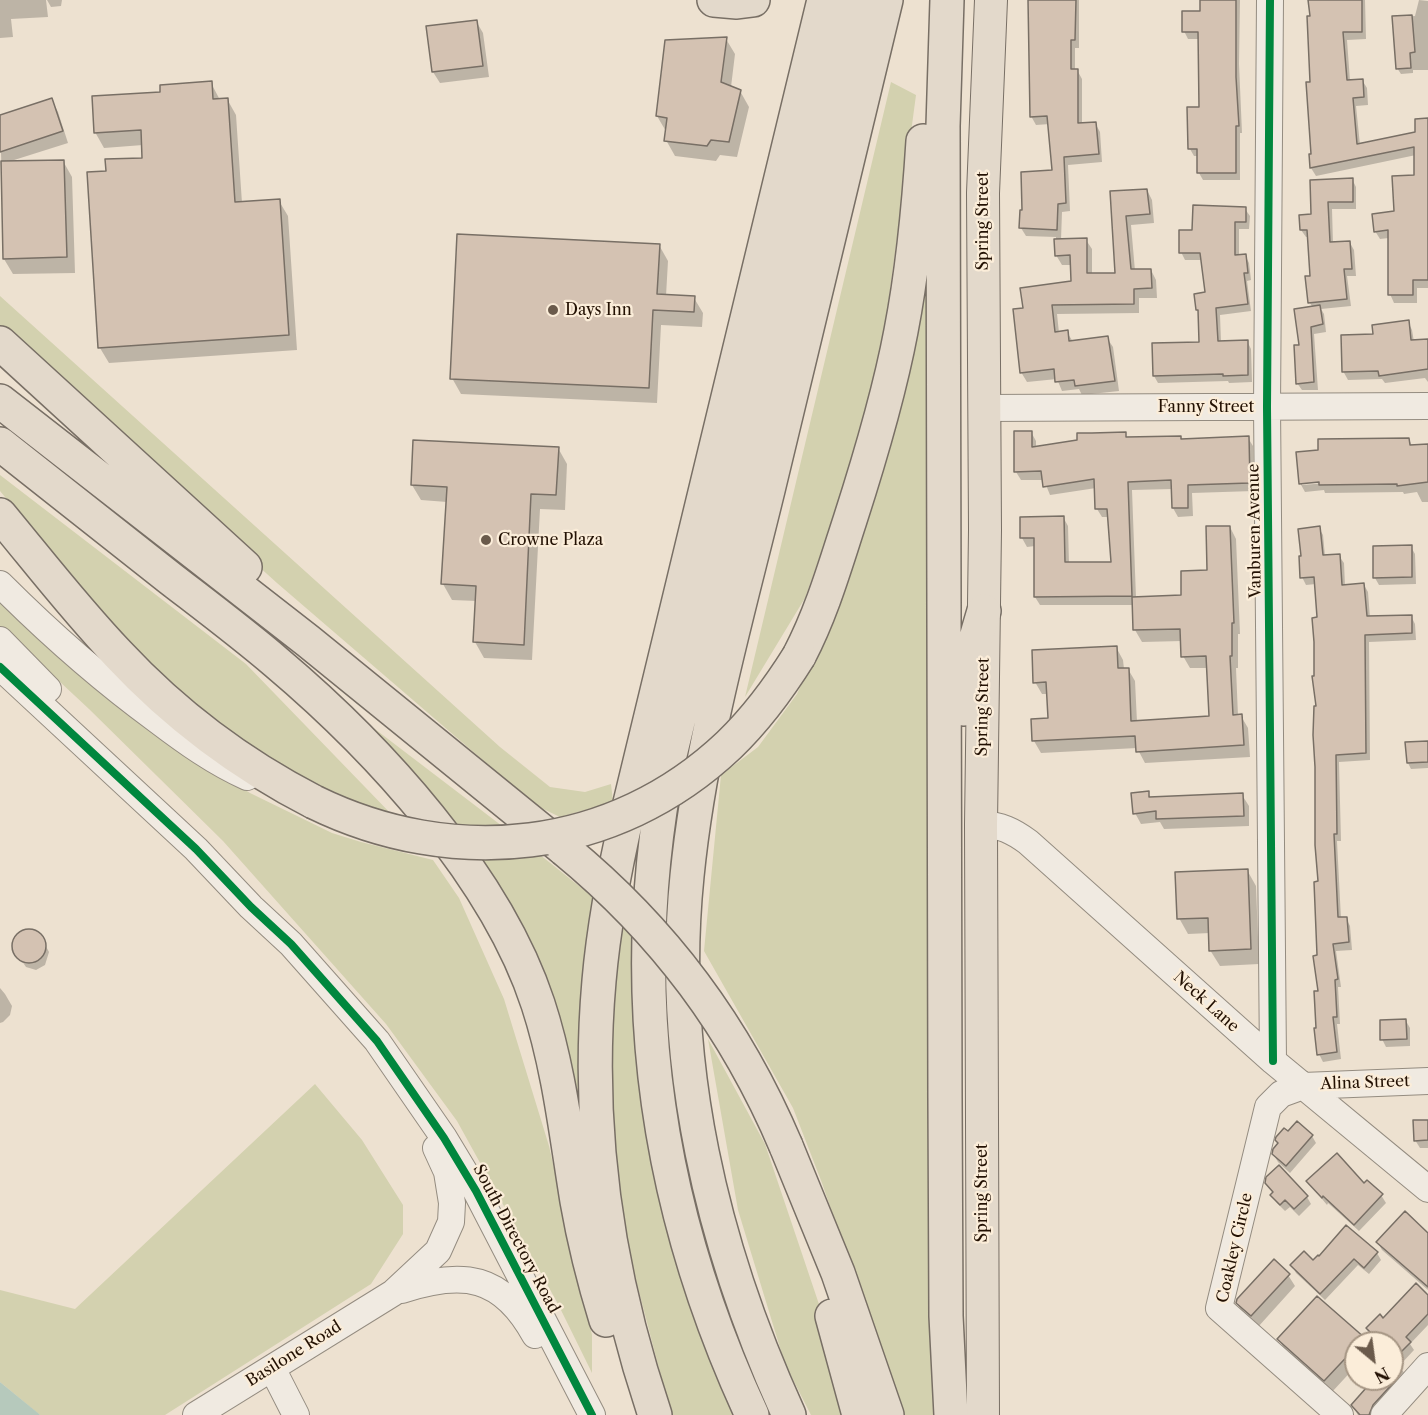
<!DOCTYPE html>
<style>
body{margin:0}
#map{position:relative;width:1428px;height:1415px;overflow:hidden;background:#ede1d0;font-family:"Libre Caslon Text",serif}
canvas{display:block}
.north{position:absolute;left:1344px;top:1331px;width:60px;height:60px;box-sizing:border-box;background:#fbedd9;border:2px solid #a59583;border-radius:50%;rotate:151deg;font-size:16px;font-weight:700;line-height:24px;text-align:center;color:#231103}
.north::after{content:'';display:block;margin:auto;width:21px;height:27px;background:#6a5a4b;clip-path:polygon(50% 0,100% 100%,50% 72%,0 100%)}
</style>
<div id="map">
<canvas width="1428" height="1415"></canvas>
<div class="north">N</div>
</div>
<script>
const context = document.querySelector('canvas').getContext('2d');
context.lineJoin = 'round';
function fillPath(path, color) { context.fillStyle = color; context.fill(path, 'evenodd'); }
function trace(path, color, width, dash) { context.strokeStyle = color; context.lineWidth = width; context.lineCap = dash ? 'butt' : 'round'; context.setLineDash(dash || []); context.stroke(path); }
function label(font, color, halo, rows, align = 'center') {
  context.font = font + ' "Libre Caslon Text",serif'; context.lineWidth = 4.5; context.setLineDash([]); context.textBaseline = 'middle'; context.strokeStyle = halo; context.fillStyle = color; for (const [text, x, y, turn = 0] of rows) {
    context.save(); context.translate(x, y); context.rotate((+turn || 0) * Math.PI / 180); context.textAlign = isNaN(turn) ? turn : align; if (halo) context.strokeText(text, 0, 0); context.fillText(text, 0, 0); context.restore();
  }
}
fillPath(new Path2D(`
 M891,82L916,95L875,402L805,598L745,697Z
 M931,194L940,1415H901L822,1183L793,1108L704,951L721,775L758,747L797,694L814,655Z
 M0,296L500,747L550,787L585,792L611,784L613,802L560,817L535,805L277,583L0,333Z
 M0,475L246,664L394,817L277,770L189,705L127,645L0,491Z
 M0,598L171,744L250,793L332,833L361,842L433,860L459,898L504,999L549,1146L592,1335V1373L558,1304L457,1121L386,1024L223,841L89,709L0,626Z
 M367,723L544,858L599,902L583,1138L451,821Z
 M620,923L640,942L643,1072L743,1415H671L621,1222L606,1078Z
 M708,1039L765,1144L826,1325L850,1415H811L785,1364L738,1210Z
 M315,1084L362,1140L403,1205V1234L371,1284L165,1415H40L0,1382V1290L75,1309Z`), '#d3d1af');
fillPath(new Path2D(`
 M0,1382L38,1413L40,1415H0Z`), '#b6c9bc');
fillPath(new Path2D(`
 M0,0H46L48,17L11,19L13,37L0,38Z
 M47,0H62L61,6L51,7Z
 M1030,0H1079V48H1075V70H1077L1082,79V124L1095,123L1100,132L1102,162L1068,165L1070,211L1062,212L1061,240H1086L1092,249V275L1116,274L1112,192L1147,190L1152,200L1154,223L1131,225L1135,271L1151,270L1156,280L1157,298H1139V313L1057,314L1059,333L1067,332L1073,342L1107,338L1113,347L1119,391L1082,395L1079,389L1062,391L1057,379L1027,382L1021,372L1025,310L1072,283V265H1062L1056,255V237L1026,236L1021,228L1053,171L1050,124L1036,125L1031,116Z
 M1202,0H1240L1239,64L1242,133H1240V180H1203L1199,173V156H1194L1190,149L1200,108V39H1188L1184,31L1202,12Z
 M1310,0H1365L1366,39L1347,40L1350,81L1362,80L1367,88L1368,105L1356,106L1360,145L1417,133L1428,120V288H1417V303H1394L1390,294L1389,238L1380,239L1375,231L1395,213L1416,177V155L1316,176L1311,168L1313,155L1312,17Z
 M1419,0L1428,1V70H1413V73L1401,74L1397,68L1394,17L1415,16Z
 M476,21L483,33L489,77L440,83L433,72Z
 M726,39L735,54L731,87L740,91L749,107L737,157L720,155L716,161L675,156L666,140L667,133L657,116Z
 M211,83L220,100L227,99L236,115L242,203L279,201L288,216L297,350L109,363L100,348L88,173H107L144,160L143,145L104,148L95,132L162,93Z
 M52,100L58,112L68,143L11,161H63L72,177L75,273L13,274L4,259L0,117Z
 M1352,179L1356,187V209H1332L1333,244L1350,243L1354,250L1356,276H1347L1351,306L1321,309L1324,314L1326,332L1314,334L1318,390H1302L1297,383L1301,346L1313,308L1310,303L1311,277L1309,237H1306L1301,230L1312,215Z
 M1245,209L1250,216L1249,229H1239V256L1245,255L1249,263L1251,280L1247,281L1251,311L1220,315L1221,342L1247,341L1251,349L1252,382L1229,383L1228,381L1158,383L1154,376L1201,343L1200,313L1198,310L1207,293L1202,260H1185L1181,252L1193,231Z
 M659,245L668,261L666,296L694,298L703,313L702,327L661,325L657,403L461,394L452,378Z
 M1408,322L1412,330L1414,342L1428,340V382L1425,378L1385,383L1382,379L1348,380L1343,371L1375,336Z
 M1031,432L1036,441V448L1125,434L1127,439L1180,438L1182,441L1248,438L1253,446L1254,491L1192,493L1193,516L1178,517L1173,508V489L1132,490L1136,598L1183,596L1208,572L1230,527L1236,539L1240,634H1238V668H1236L1238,716H1241L1248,728L1250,757L1145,763L1137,748L1041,753L1034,741L1050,720L1049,694H1042L1035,682L1116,647L1123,660L1124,669H1128L1135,681L1137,722L1210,718L1208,668H1190L1183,656L1182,641L1142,642L1135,630L1134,605H1040L1035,597V546L1027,547L1022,538L1063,517L1068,526L1069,564L1113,563L1109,517H1102L1097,509L1096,488L1050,495L1044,480H1021L1016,472Z
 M1409,439L1412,446H1428V502H1422L1417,492L1404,494L1403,492L1325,493L1324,490L1305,492L1300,483L1298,453L1320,452V441ZM1326,480L1327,483L1302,485V482Z
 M558,448L567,464L565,510L540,509L532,660L484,658L475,642L477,601L452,600L443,584L447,502L421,500L412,485Z
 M1319,528L1323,535L1325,556H1339L1344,563L1345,586L1364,585L1368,592L1370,618L1411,616L1415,624L1416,640L1369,642L1370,760L1339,762L1341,841H1337L1341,919L1346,918L1350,926L1352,950L1336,951L1341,987H1338L1340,1024H1337L1341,1059L1323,1062L1319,1054L1318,1029L1320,992L1318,619L1316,584L1306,585L1302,577Z
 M1411,547L1415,554L1416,584L1379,585L1375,578Z
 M1428,743V768L1411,769L1408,763Z
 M1148,793L1151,798L1242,795L1249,806V826L1164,829L1160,822L1141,824L1135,813Z
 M1247,870L1256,886L1259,964L1220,966L1210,950V933L1188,934L1179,918Z
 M26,931L40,935L49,952L45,965L36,970L26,967L15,951V941L22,933Z
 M0,988L5,994L12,1006L10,1015L3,1022L0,1023Z
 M1406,1021L1410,1028V1046L1386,1047L1382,1039Z
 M1428,1121V1148H1420L1415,1140Z
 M1288,1133L1312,1136L1316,1143L1290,1173L1278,1162L1273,1154Z
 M1308,1182L1364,1185L1381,1195L1386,1203L1359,1231L1328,1203L1327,1205Z
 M1266,1183L1307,1197L1311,1204L1299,1216L1290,1207L1285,1211L1277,1203L1272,1195L1274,1194Z
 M1428,1234V1290L1382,1250L1378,1243Z
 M1377,1253L1381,1260L1369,1274L1358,1265L1325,1300L1296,1273L1292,1265Z
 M1288,1275L1295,1286L1258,1327L1244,1315L1237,1303Z
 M1428,1297V1325L1410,1344L1414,1350L1401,1364L1392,1355V1343H1379L1368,1328Z
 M1279,1339H1364L1366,1343H1356V1366L1332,1392L1285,1351Z
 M1392,1362L1403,1371L1409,1383L1381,1415H1358L1352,1405L1376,1379H1392Z`), '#0003');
const building = new Path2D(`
 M1028,0H1076L1075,40H1071V69H1078V123L1096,122L1099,154L1064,157L1066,203L1058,204L1057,230L1019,228L1020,210H1022L1021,172L1052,170L1047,116L1030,117Z
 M1200,0H1236V77L1239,126H1236V173H1197V149H1188L1187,107H1199L1198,32H1182V11H1200Z
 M1308,0H1362V32H1343L1347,80L1363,79L1364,97L1353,98L1357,144L1415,132V119L1428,118V280H1413V295H1388V230L1374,232L1372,214L1394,211L1392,176L1414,175V147L1310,168L1309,154H1311L1306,82H1310L1307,16H1310Z
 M1412,15L1415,52L1410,53L1411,68L1396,69L1392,16Z
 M477,20L483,66L432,72L426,26Z
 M727,37L721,82L741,90L729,142L711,140L707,146L664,141L667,118L656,116L665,40Z
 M212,81L213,99L228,98L235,202L280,199L289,335L98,348L87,172L106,171L105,159L142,158L141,130L94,133L92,96L160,92V85Z
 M52,98L63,131L0,152V115Z
 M64,160L67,257L3,259L1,161Z
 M1353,178V202H1328L1330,242L1350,241L1352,269H1344L1347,299L1308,303L1305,276H1310L1307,230H1300L1299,215L1311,214L1310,180Z
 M1147,189L1150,214L1126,216L1131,269H1151L1152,288L1134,289V304L1052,305L1055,332L1068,330L1069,341L1108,336L1115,381L1075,386L1074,380L1055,382L1054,369L1020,373L1013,309L1023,308L1020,288L1071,281L1070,255L1055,256L1054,239L1087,238V273H1115L1110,191Z
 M1193,205L1246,207V222H1235V255L1246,254L1248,273H1244L1248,304L1216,308L1218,341L1248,340V375L1223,376V374L1153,376L1152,343L1199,342L1198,310H1196L1194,294L1205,292L1200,253H1179V230H1192Z
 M457,234L660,244L657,294L695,296L694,312L653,310L649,388L450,379Z
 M1320,305L1323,324L1311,327L1314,382L1296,384L1294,345H1299L1294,309Z
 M1409,320L1411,340L1428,339V369L1379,376L1378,371L1342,372L1341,335L1373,334L1372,325Z
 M1014,431H1032V447L1077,440V433H1092L1126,432V437L1181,436V439L1249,436L1250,483L1188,485V508H1172L1171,480L1128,482L1132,596L1034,597V538H1020V517L1064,516L1065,562H1111L1107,509H1095L1094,479L1043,487L1041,471L1014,472Z
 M1409,438L1410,445L1428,444V482L1397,486V484L1319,485V482L1299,484L1296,452L1318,450V439Z
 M413,440L559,447L556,495L531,494L524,645L473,642L476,586L441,584L447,487L411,485Z
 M1206,526H1230L1234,623H1232V656H1230L1233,715L1242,714L1244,745L1136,752L1135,736L1032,741L1031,719L1048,718L1046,682L1033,683L1032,650L1117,646L1118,668H1129L1131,721L1209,716L1206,656L1181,657L1180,629L1133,630L1132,597L1181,595V571L1207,570Z
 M1320,526L1323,555L1340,554L1342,585L1364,583L1367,616L1412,615V633L1365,635L1366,753L1336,755L1337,834H1334L1338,917H1347L1349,942L1333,944L1338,979L1335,980L1337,1017H1333L1337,1052L1317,1055L1314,1028H1316L1314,991H1318L1313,956L1317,955L1314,882L1318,881L1315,845V767L1313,735L1314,706H1316L1312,676H1314V642L1312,618L1317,617L1314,577L1300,578L1299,556H1301L1298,529Z
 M1412,545V577L1373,578V546Z
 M1428,741V762L1407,763L1405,742Z
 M1149,791V797L1243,793L1244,816L1156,819V811L1133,814L1131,793Z
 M1248,869L1251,949L1209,951L1208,918L1177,919L1175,872Z
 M12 946a17 17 0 1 1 34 0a17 17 0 1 1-34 0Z
 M1406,1019L1407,1039L1380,1040V1020Z
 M1413,1120H1428V1140L1414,1141Z
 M1297,1121L1313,1135L1286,1166L1272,1154L1273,1149L1278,1143L1275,1140L1276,1137L1284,1128L1288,1131Z
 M1337,1153L1364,1183L1367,1180L1383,1194L1354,1225L1323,1196L1322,1198L1306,1181Z
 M1279,1165L1308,1196L1294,1209L1285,1200L1280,1205L1270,1195L1273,1192L1265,1183L1266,1177Z
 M1405,1211L1428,1233V1287L1376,1242Z
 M1346,1225L1378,1252L1364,1268L1354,1259L1320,1294L1290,1265L1304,1251L1313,1260L1318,1255L1319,1256Z
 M1274,1259L1290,1274L1251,1316L1236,1303L1237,1299Z
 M1416,1283L1428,1295V1314L1406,1337L1411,1342L1392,1361V1343H1381L1366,1328L1380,1314L1383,1318Z
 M1317,1296L1365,1338L1360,1343H1356V1347L1324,1381L1277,1339Z
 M1374,1379L1395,1381L1373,1405L1369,1415H1360L1351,1405Z`);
fillPath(building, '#d4c2b2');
trace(building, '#786f65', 1.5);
const minor = new Path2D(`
 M1270,0L1267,407L1273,1061
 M984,408L1428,406
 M0,584C49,633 101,679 157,720C186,742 214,762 247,777
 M0,640L48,689
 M0,667L196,849L251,907L291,944L377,1041L444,1138L476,1191L592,1415
 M981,824C1001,825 1013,831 1028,842L1273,1061L1428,1189
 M402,1290C463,1270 502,1275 535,1335
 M272,1368L296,1415
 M196,1415L393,1293L438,1251L451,1222L452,1203L447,1172L436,1148
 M1340,1415L1219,1308L1268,1107L1281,1094L1303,1086L1428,1081
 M1384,1415L1428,1366`);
const major = new Path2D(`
 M983,1415L981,824L985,530L983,193L991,0`);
const highway = new Path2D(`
 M714,0L737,2L753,0
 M947,0L943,126L945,1098L946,1316L951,1415
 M0,343L245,567
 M0,401L308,641L564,849
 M0,444C57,489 114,534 171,579C206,606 242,633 276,662C378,748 496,876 538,1004C559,1068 566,1134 577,1201C584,1241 594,1281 606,1320
 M0,515C39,562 76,610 118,654C174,714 242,765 314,802
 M799,656C822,612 835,566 850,520C870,458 889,395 901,331C913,269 919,205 923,141
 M964,709L966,672L984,611
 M786,1146L838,1273L887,1415
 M832,1316L859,1415
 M655,1415C608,1276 586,1128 599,981C604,923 615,867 628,811L824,0
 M752,1415C655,1206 624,986 669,759L853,0
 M789,1415C712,1247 668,1061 687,876C700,745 737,617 768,490C807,327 847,163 886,0`);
trace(minor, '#948c80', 28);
trace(major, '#786f65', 34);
trace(highway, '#786f65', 36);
trace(minor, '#f0eae1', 26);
trace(major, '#e3d9cb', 32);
trace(highway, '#e3d9cb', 33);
const highwayBridge = new Path2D(`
 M314,802C453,870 614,854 729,745C756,719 779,688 799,656
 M564,849C664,931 736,1028 786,1146`);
trace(highwayBridge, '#786f65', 36, []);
trace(highwayBridge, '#e3d9cb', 33);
trace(new Path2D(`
 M1270,0L1267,407L1273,1061
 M0,667L196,849L251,907L291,944L377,1041L444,1138L476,1191L592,1415`), '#00873e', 8);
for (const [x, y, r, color] of [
 [553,310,6,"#6a5a4b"],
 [486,540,6,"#6a5a4b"]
]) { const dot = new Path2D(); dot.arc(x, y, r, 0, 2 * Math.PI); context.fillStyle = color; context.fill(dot); trace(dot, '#fbedd9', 2); }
label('16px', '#231103', '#fbedd9', [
 ["Spring Street",983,221,-90],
 ["Fanny Street",1206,407],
 ["Vanburen Avenue",1255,531,-91],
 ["Spring Street",983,707,-89],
 ["Neck Lane",1206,1002,42],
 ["Alina Street",1365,1083,-2],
 ["Spring Street",982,1193,-90],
 ["South Directory Road",516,1239,62],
 ["Coakley Circle",1235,1248,-77],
 ["Basilone Road",294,1354,-32]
]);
label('16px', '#231103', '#fbedd9', [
 ["Days Inn",565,310],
 ["Crowne Plaza",498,540]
], 'left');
</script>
